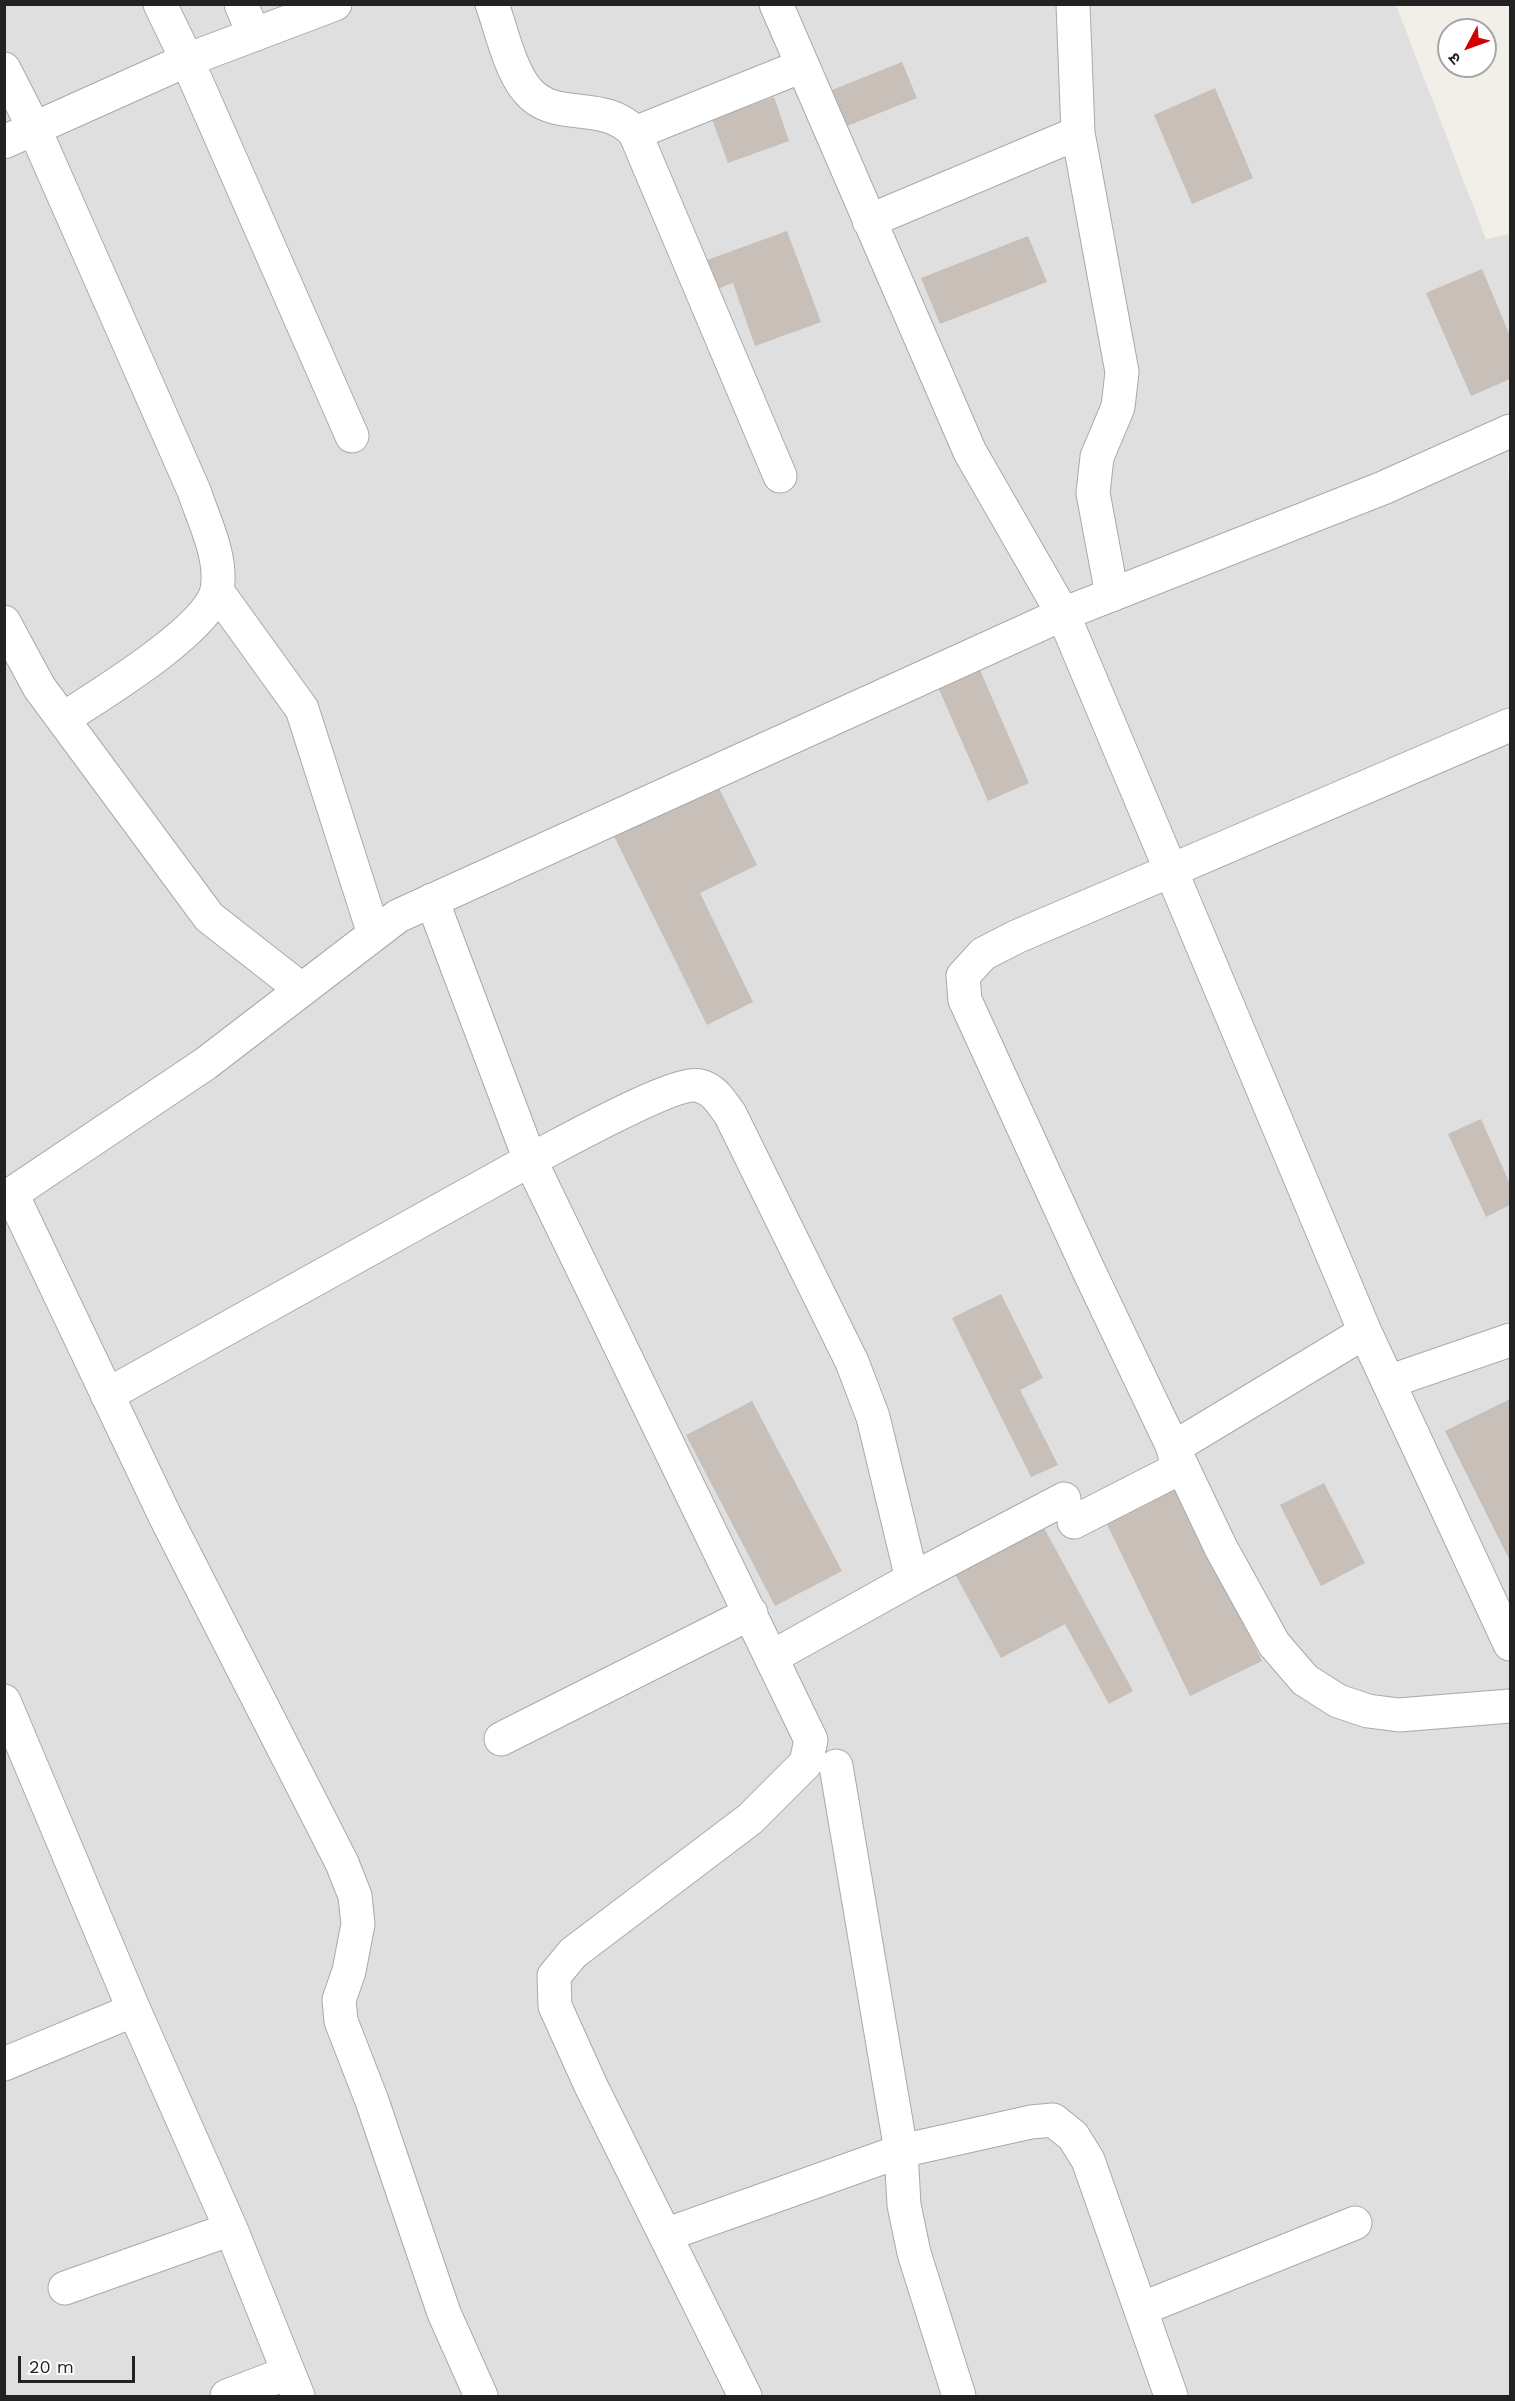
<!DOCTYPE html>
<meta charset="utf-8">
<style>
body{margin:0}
#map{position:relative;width:1515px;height:2401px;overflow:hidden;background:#f2efe9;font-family:"Work Sans","Noto Sans Devanagari",sans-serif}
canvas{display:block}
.frame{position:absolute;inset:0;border:6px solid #222;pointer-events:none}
.north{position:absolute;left:1437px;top:18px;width:60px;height:60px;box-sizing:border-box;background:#fff;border:2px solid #a7a7a7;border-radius:50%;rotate:229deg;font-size:16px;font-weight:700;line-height:24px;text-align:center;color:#222}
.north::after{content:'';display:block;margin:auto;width:21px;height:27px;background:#d40000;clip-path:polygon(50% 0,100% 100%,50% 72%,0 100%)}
.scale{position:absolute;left:18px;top:2356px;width:117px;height:27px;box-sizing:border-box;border:3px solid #222;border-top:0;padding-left:8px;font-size:18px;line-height:21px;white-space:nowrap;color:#222;-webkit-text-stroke:4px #fff;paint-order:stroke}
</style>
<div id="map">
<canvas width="1515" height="2401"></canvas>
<div class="frame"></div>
<div class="north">उ</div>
<div class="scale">20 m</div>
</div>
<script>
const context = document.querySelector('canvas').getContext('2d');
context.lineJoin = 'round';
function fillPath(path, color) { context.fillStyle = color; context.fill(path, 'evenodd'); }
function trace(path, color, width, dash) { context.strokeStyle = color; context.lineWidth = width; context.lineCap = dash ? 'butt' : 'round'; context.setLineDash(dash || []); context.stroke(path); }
fillPath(new Path2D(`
 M5,5H1396L1486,239L1510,234L1508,477L1510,481V2396H5Z`), '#e0dfdf');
fillPath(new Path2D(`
 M902,62L917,98L847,126L832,90Z
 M1215,88L1253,178L1192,204L1154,115Z
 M774,97L789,141L728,163L712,119Z
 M787,231L821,322L755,346L733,283L717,289L707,260Z
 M1028,236L1047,282L940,324L921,278Z
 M1482,269L1510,336V379L1471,396L1426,293Z
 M980,670L1029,783L988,801L938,687Z
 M717,784L757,865L700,893L753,1002L707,1025L612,832Z
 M1481,1119L1510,1184V1205L1486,1217L1448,1134Z
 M1001,1294L1043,1378L1020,1390L1058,1465L1031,1477L952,1318Z
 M1510,1399V1561L1445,1431Z
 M752,1401L842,1571L775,1606L686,1435Z
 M1324,1483L1365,1563L1321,1586L1280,1505Z
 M1175,1484L1262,1661L1190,1696L1104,1518Z
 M1038,1517L1133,1691L1109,1704L1065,1624L1001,1658L950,1565Z`), '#c7bfb8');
const street = new Path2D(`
 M160,4L187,60L352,436
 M241,4L254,35
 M492,4C501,29 510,70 527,90C554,124 604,98 635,133L780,476
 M776,4L970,452L1063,614L1365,1332L1510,1644
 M1073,4L1078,133L1122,372L1118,407L1097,457L1093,493L1112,595
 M4,69L34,128L194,491C204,521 223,558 217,590C208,630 98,696 63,719
 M635,133L802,66
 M4,142L187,60L335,4
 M869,221L1078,133
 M217,591L302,709L374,934
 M4,622L39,687L209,917L301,989
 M1510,725L1016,937L983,954L963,976L965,1000L1088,1269L1221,1548L1274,1644L1305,1680L1338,1701L1368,1711L1399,1715L1510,1706
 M12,1194L165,1516L342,1863L355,1896L358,1924L349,1971L339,2000L341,2021L372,2101L444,2313L481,2396
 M4,1199L205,1064L398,916L1063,614L1383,488L1510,431
 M1388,1382L1510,1340
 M107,1395L530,1160L432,900
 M1074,1522L1178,1469L1173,1448L1365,1332
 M772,1657L912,1579L1064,1499
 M4,1701L134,2010L231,2229L298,2396
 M501,1739L751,1613
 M836,1766L901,2151L904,2205L914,2253L959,2396
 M4,2064L134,2010
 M665,2235L901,2151L1031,2122L1053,2120L1073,2136L1088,2160L1171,2396
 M65,2288L231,2229
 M1141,2309L1355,2223
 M227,2396L287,2373
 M745,2396L591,2086L555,2006L554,1976L573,1953L750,1819L806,1763L811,1740L530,1160C558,1146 676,1079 700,1086C715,1090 721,1102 730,1114L852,1362L873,1417L912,1579`);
trace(street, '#a9a9a9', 35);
trace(street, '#fff', 33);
</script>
